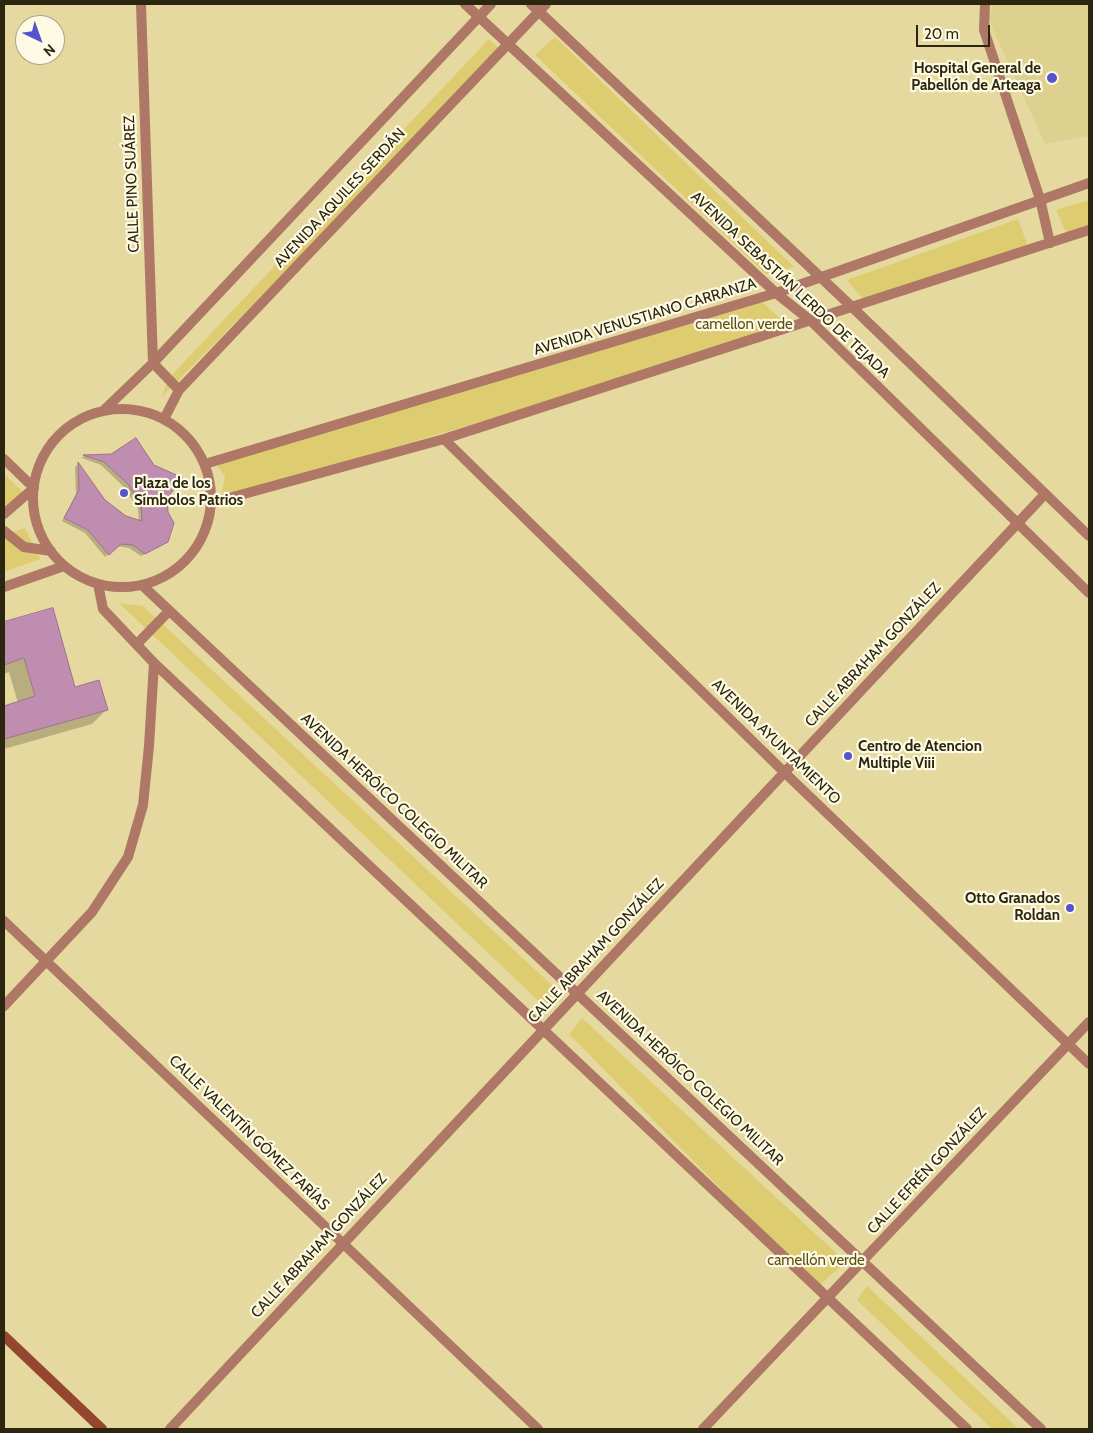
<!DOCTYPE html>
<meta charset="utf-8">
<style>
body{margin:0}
#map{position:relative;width:1093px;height:1433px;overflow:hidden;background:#e5d99f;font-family:Cabin,sans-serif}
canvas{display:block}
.frame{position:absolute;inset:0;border:5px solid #2b260f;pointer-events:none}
.north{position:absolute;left:15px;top:15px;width:50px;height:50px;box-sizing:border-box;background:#fefae3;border:1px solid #aaa58e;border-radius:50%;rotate:138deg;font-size:14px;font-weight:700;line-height:20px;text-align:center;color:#2b260f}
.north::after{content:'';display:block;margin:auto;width:18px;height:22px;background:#5554cc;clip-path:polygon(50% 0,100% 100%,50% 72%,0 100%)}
.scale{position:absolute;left:916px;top:25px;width:74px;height:22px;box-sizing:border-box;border:2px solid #2b260f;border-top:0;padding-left:6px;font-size:15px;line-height:18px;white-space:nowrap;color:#2b260f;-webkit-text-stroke:4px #fefae3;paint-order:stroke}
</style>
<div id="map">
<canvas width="1093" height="1433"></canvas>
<div class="frame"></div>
<div class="north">N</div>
<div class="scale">20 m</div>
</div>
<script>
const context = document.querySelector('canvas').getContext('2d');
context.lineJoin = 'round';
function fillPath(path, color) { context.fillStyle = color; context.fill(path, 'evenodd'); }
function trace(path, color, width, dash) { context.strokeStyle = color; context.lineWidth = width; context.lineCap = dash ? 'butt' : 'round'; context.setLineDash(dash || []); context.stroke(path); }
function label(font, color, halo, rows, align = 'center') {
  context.font = font + ' Cabin,sans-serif'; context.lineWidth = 4.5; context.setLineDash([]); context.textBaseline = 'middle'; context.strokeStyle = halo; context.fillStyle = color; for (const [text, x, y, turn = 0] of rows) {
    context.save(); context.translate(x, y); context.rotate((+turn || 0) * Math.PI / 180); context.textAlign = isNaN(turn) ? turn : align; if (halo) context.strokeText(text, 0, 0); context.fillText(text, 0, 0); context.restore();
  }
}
fillPath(new Path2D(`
 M992,4H1089V136L1045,144L989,21Z`), '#ded18f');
fillPath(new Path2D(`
 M555,37L794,267L766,274L535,55Z
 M489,39L502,51L162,397L168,379Z
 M1089,200V227L1067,234L1056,210Z
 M1018,219L1029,249L867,304L847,280Z
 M762,302L792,329L221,499L225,476L217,465Z
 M4,474L23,492L4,511Z
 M25,528L40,559L4,572V535Z
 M119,603L143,606L557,990L545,1007Z
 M582,1018L846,1262L817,1287L569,1034Z
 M867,1286L1019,1429H992L857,1300Z`), '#decc70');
fillPath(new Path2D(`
 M111,455L165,498L167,541L163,545L141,556L129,548L116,546L105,557L85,533L62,521L76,494L75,467L78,464L104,501L125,517L139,522L138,509L124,487L101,465L82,458L84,456Z
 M52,610L74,688L106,710L92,724L4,749V707L18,703L9,672L4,674V623Z`), '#0003');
const building = new Path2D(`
 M136,438L154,465L183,478L167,498L168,512L174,523L168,542L145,554L133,545L121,544L109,555L88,530L64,518L79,490L78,462L105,500L126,516L142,521L141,506L128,484L104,462L83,455L111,454Z
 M53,608L75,687L99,680L108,710L4,739V706L35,696L24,658L4,665V622Z`);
fillPath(building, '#be8daf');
trace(building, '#9f6f90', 1);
trace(new Path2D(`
 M141,4L153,363L179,390
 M985,4L984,30L1040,199L1050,243
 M33 498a89 89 0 1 1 178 0a89 89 0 1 1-178 0Z
 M103,411L153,363L491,4
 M164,419L179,390L546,4
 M444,439L784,772L1089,1064
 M4,459L34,488L4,514
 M205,464L776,293L1089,183
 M211,503L444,439L1089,230
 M4,531L24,547L51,551
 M98,584L103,609L154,663L967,1429
 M142,585L1041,1429
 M4,587L64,566
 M137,644L169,611
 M4,921L538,1429
 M4,1006L92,912L128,857L143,805L149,746L154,663
 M170,1429L1045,494
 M703,1429L1089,1022`), '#ae7766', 10);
trace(new Path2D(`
 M465,4L776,293L811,321L1089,593
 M531,4L851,306L1089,536`), '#ae7766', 10);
trace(new Path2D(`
 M4,1336L102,1429`), '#94462e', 10);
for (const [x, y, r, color] of [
 [1052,78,6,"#5554cc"],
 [124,493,5,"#5554cc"],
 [848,756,5,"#5554cc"],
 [1070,908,5,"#5554cc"]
]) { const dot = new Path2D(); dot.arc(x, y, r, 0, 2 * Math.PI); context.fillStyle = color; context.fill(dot); trace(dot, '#fefae3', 2); }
label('bold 15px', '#2b260f', '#fefae3', [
 ["Hospital General de",1041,69],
 ["Pabellón de Arteaga",1041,86],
 ["Plaza de los",134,484,"left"],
 ["Símbolos Patrios",134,501,"left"],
 ["Centro de Atencion",858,747,"left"],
 ["Multiple Viii",858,764,"left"],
 ["Otto Granados",1060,899],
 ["Roldan",1060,916]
], 'right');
label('15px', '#2b260f', '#fefae3', [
 ["CALLE PINO SUÁREZ",132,184,-92],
 ["AVENIDA AQUILES SERDÁN",340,198,-47],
 ["AVENIDA SEBASTIÁN LERDO DE TEJADA",790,285,43],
 ["AVENIDA VENUSTIANO CARRANZA",645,317,-17],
 ["CALLE ABRAHAM GONZÁLEZ",873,655,-47],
 ["AVENIDA AYUNTAMIENTO",776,742,44],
 ["AVENIDA HERÓICO COLEGIO MILITAR",394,801,43],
 ["CALLE ABRAHAM GONZÁLEZ",596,951,-47],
 ["AVENIDA HERÓICO COLEGIO MILITAR",690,1078,43],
 ["CALLE VALENTÍN GÓMEZ FARÍAS",249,1133,44],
 ["CALLE EFRÉN GONZÁLEZ",927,1171,-47],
 ["CALLE ABRAHAM GONZÁLEZ",319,1246,-47]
]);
label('15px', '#5b5015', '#fefae3', [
 ["camellon verde",744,325],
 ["camellón verde",816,1261]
]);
</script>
